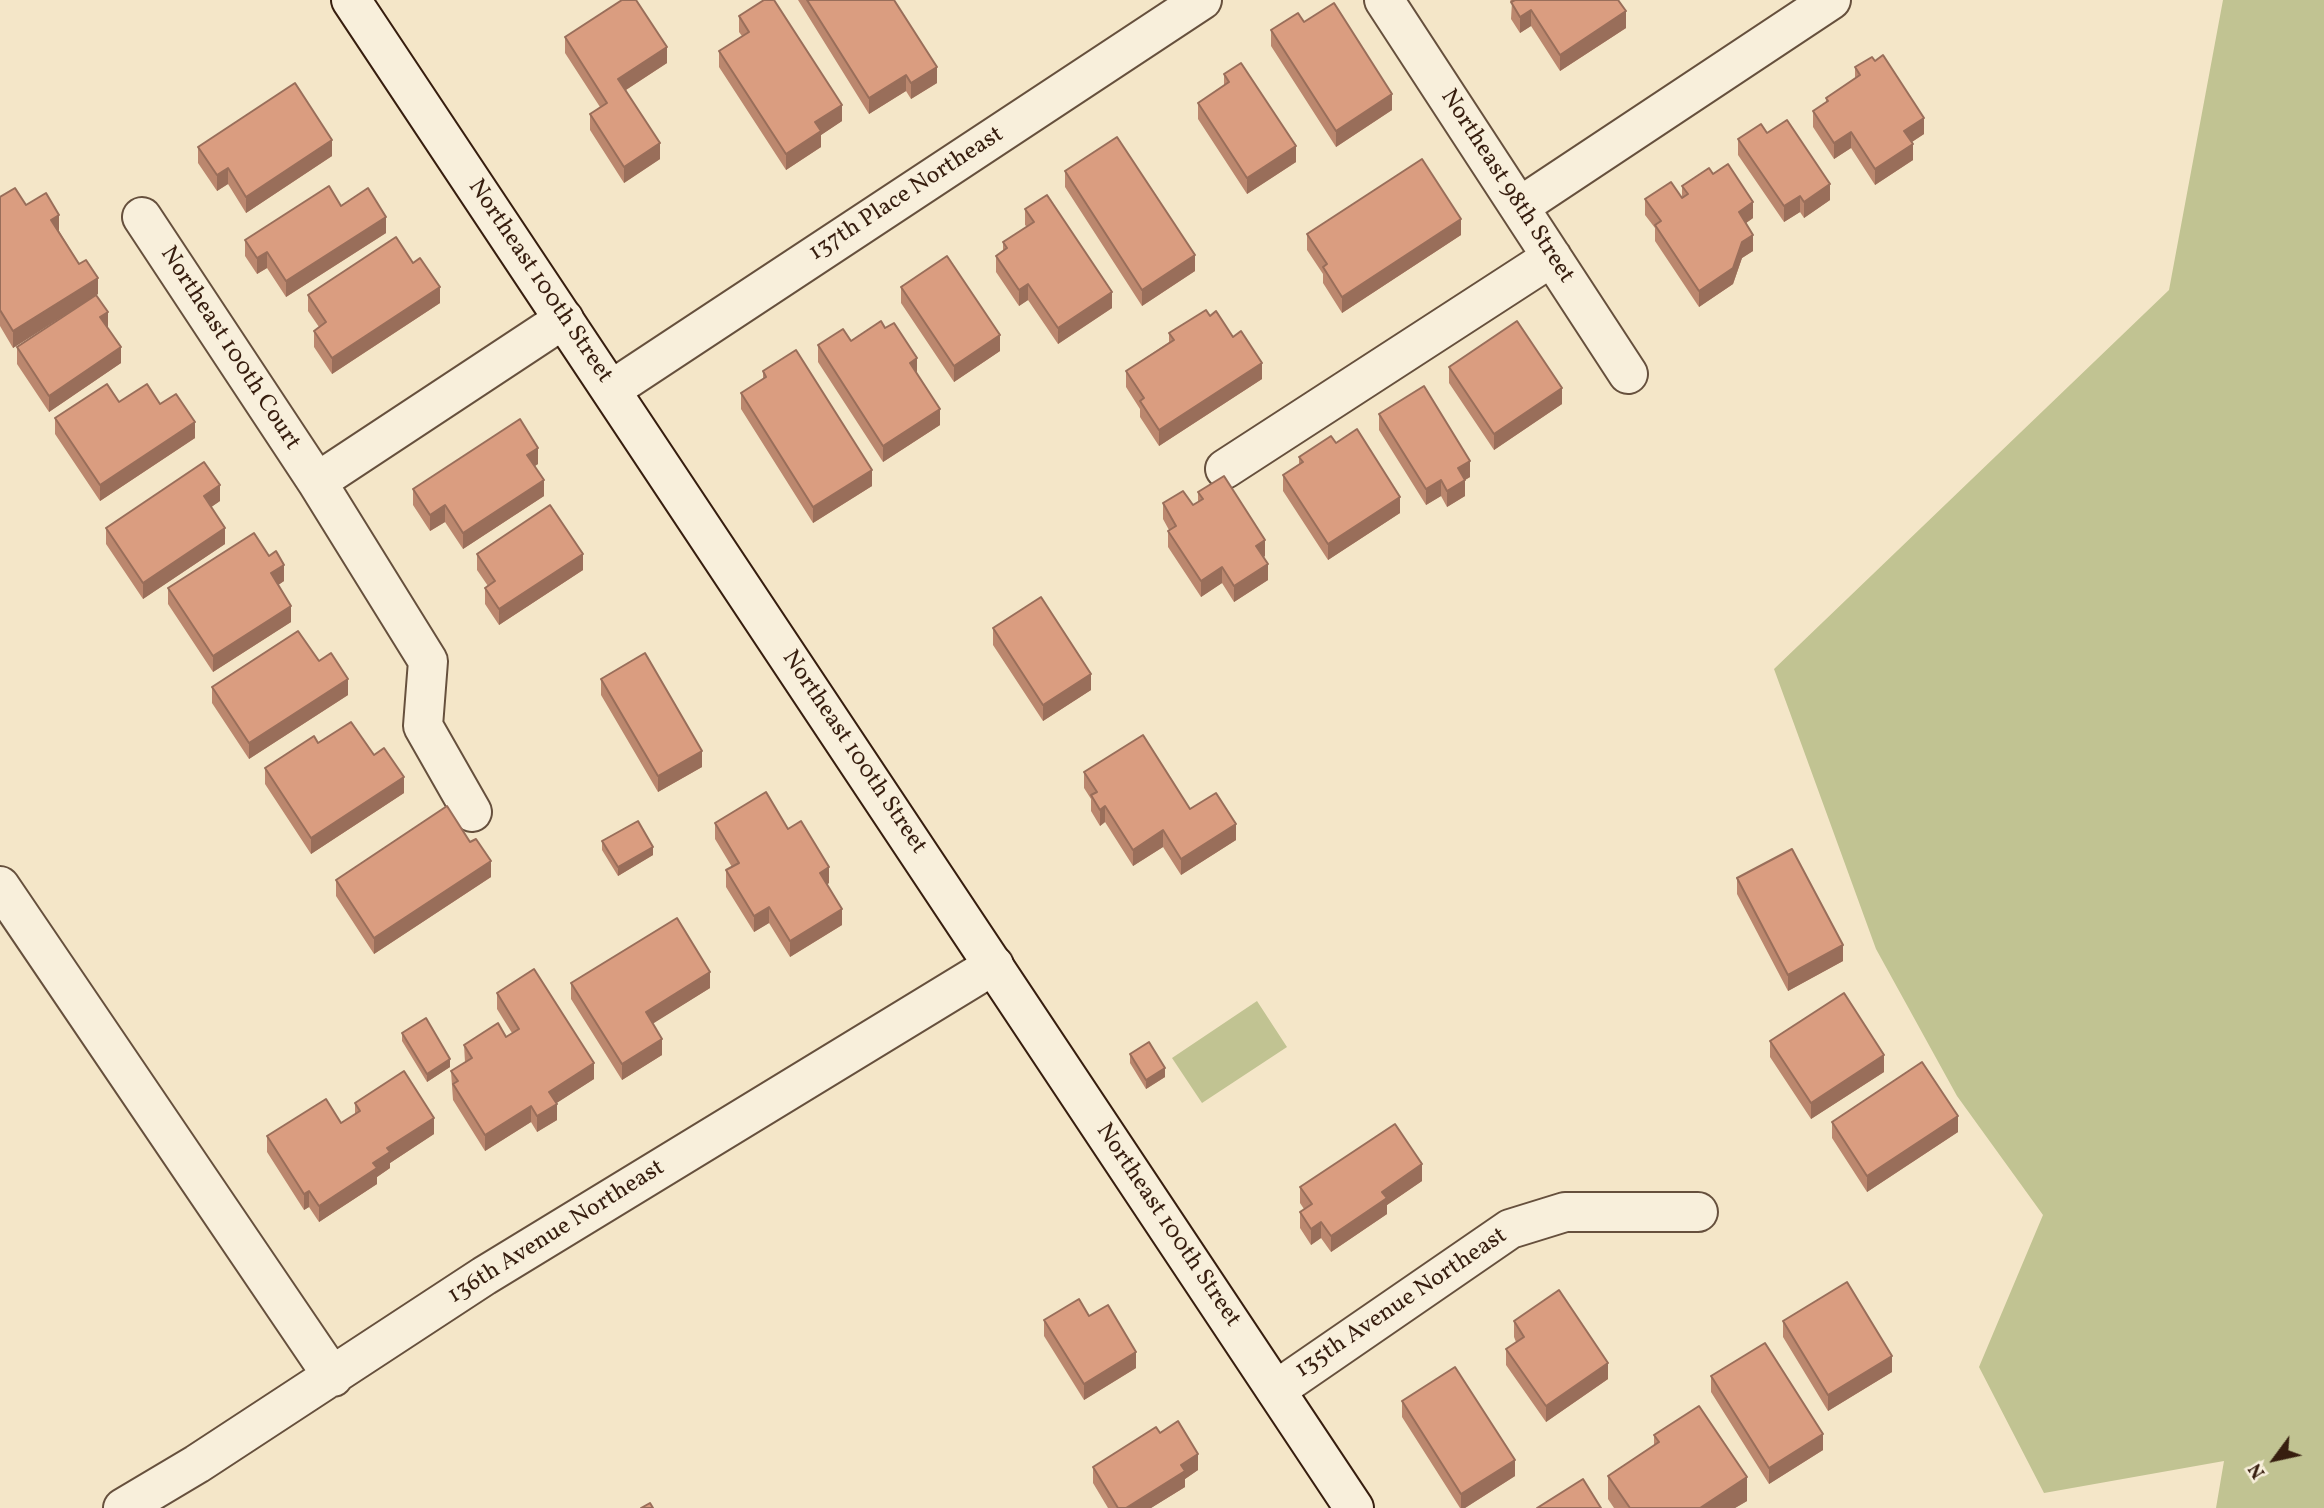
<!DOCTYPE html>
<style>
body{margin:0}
#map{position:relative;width:2324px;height:1508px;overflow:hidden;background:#f4e6c8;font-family:Vollkorn,serif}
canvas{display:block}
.north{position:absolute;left:2240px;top:1424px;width:70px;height:70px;-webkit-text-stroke:5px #f8efdb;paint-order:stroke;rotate:237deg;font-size:19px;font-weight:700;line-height:28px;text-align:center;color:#371e0f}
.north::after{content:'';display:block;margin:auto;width:24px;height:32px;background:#371e0f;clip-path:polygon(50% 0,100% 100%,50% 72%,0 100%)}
</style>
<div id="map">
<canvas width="2324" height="1508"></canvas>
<div class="north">N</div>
</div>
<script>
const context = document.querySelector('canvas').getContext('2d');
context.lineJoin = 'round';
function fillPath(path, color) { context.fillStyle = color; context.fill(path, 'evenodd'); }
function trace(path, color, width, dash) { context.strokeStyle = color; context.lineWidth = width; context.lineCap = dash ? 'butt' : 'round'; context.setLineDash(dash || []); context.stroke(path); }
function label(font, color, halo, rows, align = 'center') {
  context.font = font + ' Vollkorn,serif'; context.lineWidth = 5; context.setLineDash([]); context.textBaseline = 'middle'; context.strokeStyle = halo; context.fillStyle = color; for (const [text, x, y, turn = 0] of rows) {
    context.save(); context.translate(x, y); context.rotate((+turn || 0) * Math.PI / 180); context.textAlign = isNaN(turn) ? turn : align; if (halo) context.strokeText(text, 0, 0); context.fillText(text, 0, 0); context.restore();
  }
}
fillPath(new Path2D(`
 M2223,0H2324V1508H2216L2224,1461L2044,1493L1979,1367L2043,1215L1957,1096L1876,949L1774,669L2169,290Z
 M1257,1001L1287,1047L1202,1103L1172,1058Z`), '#c1c392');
const street = new Path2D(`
 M1384,0L1628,374
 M1519,207L1831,0
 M142,217L317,482L428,661L423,726L472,812
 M611,390L1202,0
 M1225,469L1552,257
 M317,482L564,319
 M0,886L333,1377
 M1276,1390L1510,1229L1565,1212H1698
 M123,1508L197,1464L484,1276L994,965`);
const secondary = new Path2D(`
 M351,0L1354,1508`);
trace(street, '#66503d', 42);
trace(secondary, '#371e0f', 42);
trace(street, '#f8efdb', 38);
trace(secondary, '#f8efdb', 38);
fillPath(new Path2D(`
 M798,0H894L937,83L911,99L906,91L869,114Z
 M1510,0H1618L1626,28L1560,71L1531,26L1520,33L1511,19L1512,2Z
 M739,16L842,121L821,135V147L786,170L719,67V51L742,36L739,32Z
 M1304,22L1392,110L1336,147L1271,46V30Z
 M565,37L667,63L626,90L660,159L624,183L590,130V114L600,107L565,53Z
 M1855,67L1924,134L1912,142L1913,160L1875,185L1851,148L1834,159L1813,127V111L1826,103V98L1855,78Z
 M1224,74L1296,162L1247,194L1198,119V103L1224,85Z
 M1767,133L1830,200L1804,218L1800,212L1784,222L1738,155V139Z
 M198,147L332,156L246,213L228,184L217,191L198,163Z
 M1065,171L1195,271L1142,306L1065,187Z
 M1713,174L1753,218L1746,223L1753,251L1742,258L1733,284L1699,307L1655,241V228L1645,215V199L1682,198V186Z
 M0,197L26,205L59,231L98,294L96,295L121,363L49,412L17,364V347L91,298L13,348L0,326Z
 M341,206L386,233L286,297L267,268L257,274L245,256V240Z
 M1025,209L1112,308L1058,344L1028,300L1019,306L996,272V256L1003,251V242L1027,227L1025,225Z
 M1307,234L1461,235L1342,313L1323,283V274L1307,250Z
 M901,287L1000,351L954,382L901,303Z
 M308,295L440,303L332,374L314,347V331L319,327L308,311Z
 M1210,316L1233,337L1262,379L1159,446L1140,417V409L1126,387V371L1169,342V333Z
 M851,341L917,373L940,425L883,462L818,362V345Z
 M1449,367L1562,404L1494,450L1449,383Z
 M763,371L872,486L813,523L741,409V393L763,379Z
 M119,402L160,404L195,438L100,501L55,434V418Z
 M1379,414L1470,477L1465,480V496L1447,507L1441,496L1426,505L1379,430Z
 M1336,443L1400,513L1328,560L1283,491V475L1299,464V457Z
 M538,464L535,466L544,496L463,549L445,522L430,531L413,505V489Z
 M1198,492L1265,556L1264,557L1268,580L1234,602L1222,583L1201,597L1168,547V531L1169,530L1163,519V503L1193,505L1198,502Z
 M220,501L211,507L225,544L143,599L106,544V528Z
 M477,554L583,570L499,625L485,604V588L488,586L477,570Z
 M269,556L284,581L278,585L291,622L213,672L168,604V588Z
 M993,628L1091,690L1043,721L993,645Z
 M319,661L348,695L249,759L212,703V687Z
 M601,679L702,767L658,792L601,695Z
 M318,743L374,755L404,793L311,854L265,784V768Z
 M1084,772L1190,809L1236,840L1181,875L1163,847L1133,866L1105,822L1100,826L1091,811V799L1084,788Z
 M715,823L788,829L829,883L827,884L842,925L790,957L769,923L754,932L726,887V870L732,867L715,839Z
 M602,841L653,855L618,876L602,850Z
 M470,842L491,877L374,954L336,896V880Z
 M1737,878L1843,961L1788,991L1737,894Z
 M571,983L710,988L653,1023L662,1055L622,1080L571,999Z
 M497,993L594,1079L556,1103L557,1120L537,1132L531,1122L485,1151L453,1100L451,1071L465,1062L464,1045L506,1037L512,1033L497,1009Z
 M402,1033L450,1067L427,1082L402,1041Z
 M1770,1041L1884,1072L1811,1119L1770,1057Z
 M1130,1054L1165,1077L1146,1089L1130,1063Z
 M355,1103L434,1134L390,1163V1168L377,1177V1184L319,1222L309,1207L304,1210L267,1152V1136L341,1123L355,1114Z
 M1832,1122L1958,1132L1867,1192L1832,1138Z
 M1422,1181L1387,1205V1214L1331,1252L1321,1238L1311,1245L1300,1228V1212L1304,1209L1300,1203V1187Z
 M1089,1316L1136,1368L1084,1400L1044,1336V1320Z
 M1514,1321L1608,1379L1546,1422L1506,1365V1349L1516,1342L1514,1337Z
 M1783,1321L1892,1372L1828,1411L1783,1337Z
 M1711,1376L1823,1450L1769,1484L1711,1392Z
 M1402,1401L1515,1476L1465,1508H1460L1402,1417Z
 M1160,1433L1198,1470L1185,1479V1487L1151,1508H1108L1093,1483V1467Z
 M1654,1435L1747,1501L1735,1508H1614L1608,1499V1476L1654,1445Z`), '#bb876e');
fillPath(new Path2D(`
 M1531,10V26L1520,33V17Z
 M1626,11V28L1560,71V55Z
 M667,47V63L618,95V79Z
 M937,67V83L911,99V83Z
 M906,75V91L869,114V98Z
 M1392,94V110L1336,147V131Z
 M842,105V121L821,135V147L786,170V154L815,122Z
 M1924,118V134L1904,147V131Z
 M1851,132V148L1834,159V143Z
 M332,140V156L246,213V197Z
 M660,143V159L624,183V167Z
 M1913,144V160L1875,185V169Z
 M1296,146V162L1247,194V178Z
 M228,168V184L217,191V175Z
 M1830,184V200L1804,218V202Z
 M1800,196V212L1784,222V206Z
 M1753,202V218L1739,228V212Z
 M59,215V231L51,236V220Z
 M386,217V233L286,297V281Z
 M1461,219V235L1342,313V297Z
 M1753,235V251L1742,258L1733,284L1699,307V291L1742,242Z
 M267,252V268L257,274V258Z
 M1195,255V271L1142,306V290Z
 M98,278V294L13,348V331Z
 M1028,284V300L1019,306V290Z
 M440,287V303L332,374V358Z
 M1112,292V308L1058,344V328Z
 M108,312V328L100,317Z
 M1000,335V351L954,382V366Z
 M121,347V363L49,412V396Z
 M917,358V374L910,363Z
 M1262,363V379L1159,446V430Z
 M1562,388V404L1494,450V434Z
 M940,409V425L883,462V446Z
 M195,422V438L100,501V485Z
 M538,448V464L527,471V455Z
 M1470,461V477L1465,480V496L1447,507V491L1458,468Z
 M872,470V486L813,523V507Z
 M544,480V496L463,549V533Z
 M1441,480V496L1426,505V489Z
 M220,485V501L204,512V496Z
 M1400,497V513L1328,560V544Z
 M445,505V522L430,531V515Z
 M225,528V544L143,599V583Z
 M1265,540V556L1256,562V546Z
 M583,554V570L499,625V609Z
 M1268,564V580L1234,602V586Z
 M284,565V581L271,590V573Z
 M1222,567V583L1201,597V581Z
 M291,606V622L213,672V656Z
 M1091,674V690L1043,721V705Z
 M348,679V695L249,759V743Z
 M702,751V767L658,792V776Z
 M404,777V793L311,854V838Z
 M1105,806V822L1100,826V810Z
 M1236,824V840L1181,875V859Z
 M1163,830V847L1133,866V850Z
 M653,847V855L618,876V867Z
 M491,861V877L374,954V938Z
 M829,867V883L820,889V873Z
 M769,907V923L754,932V916Z
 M842,909V925L790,957V941Z
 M1843,945V961L1788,991V975Z
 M710,972V988L646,1028V1012Z
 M662,1039V1055L622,1080V1064Z
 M1884,1055V1072L1811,1119V1103Z
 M450,1059V1067L427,1082V1074Z
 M594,1063V1079L549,1108V1092Z
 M1165,1068V1077L1146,1089V1080Z
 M557,1104V1120L537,1132V1116Z
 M531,1106V1122L485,1151V1135Z
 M1958,1116V1132L1867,1192V1176Z
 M434,1118V1134L390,1163V1168L377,1177V1184L319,1222V1206L373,1163L387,1148Z
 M1422,1164V1181L1387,1205V1214L1331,1252V1236L1382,1192Z
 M309,1191V1207L304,1210V1194Z
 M1321,1222V1238L1311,1245V1229Z
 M1136,1352V1368L1084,1400V1384Z
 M1892,1356V1372L1828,1411V1395Z
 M1608,1363V1379L1546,1422V1406Z
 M1823,1434V1450L1769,1484V1468Z
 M1198,1454V1470L1185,1479V1487L1151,1508H1126L1181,1465Z
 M1515,1460V1476L1465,1508H1461V1494Z
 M1747,1477V1501L1735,1508H1700Z`), '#996e5a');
const building = new Path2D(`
 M622,0H636L667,47L618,79L660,143L624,167L590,114L607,103L565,37Z
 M764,0H774L842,105L815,122L821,131L786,154L719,51L749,32L739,16Z
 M807,0H894L937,67L911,83L906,75L869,98Z
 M1515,0H1618L1626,11L1560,55L1531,10L1520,17L1511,2Z
 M1334,3L1392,94L1336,131L1271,30L1298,13L1304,22Z
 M1883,55L1924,118L1904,131L1913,144L1875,169L1851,132L1834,143L1813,111L1828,101L1826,98L1860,75L1855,67L1872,57L1875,61Z
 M1241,63L1296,146L1247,178L1198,103L1229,82L1224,74Z
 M295,83L332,140L246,197L228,168L217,175L198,147Z
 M1787,120L1830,184L1804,202L1800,196L1784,206L1738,139L1761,124L1767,133Z
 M1117,137L1195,255L1142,290L1065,171Z
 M1422,159L1461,219L1342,297L1323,267L1327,264L1307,234Z
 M1728,164L1753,202L1739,212L1753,235L1742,242L1733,268L1699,291L1655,225L1661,221L1645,199L1671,182L1682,198L1688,194L1682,186L1709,168L1713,174Z
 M329,186L341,206L368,188L386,217L286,281L267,252L257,258L245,240Z
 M15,188L26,205L46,193L59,215L51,220L79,264L86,260L98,278L13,331L0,310V197Z
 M1047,195L1112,292L1058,328L1028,284L1019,290L996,256L1007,248L1003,242L1034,222L1025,209Z
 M396,237L413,263L420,258L440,287L332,358L314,331L326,322L308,295Z
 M947,256L1000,335L954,366L901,287Z
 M96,295L108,312L100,317L121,347L49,396L17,347Z
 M1206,310L1210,316L1216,311L1233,337L1241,331L1262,363L1159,430L1140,401L1144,398L1126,371L1174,340L1169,333Z
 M881,321L885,328L894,323L917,358L910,363L940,409L883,446L818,345L843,329L851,341Z
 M1517,321L1562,388L1494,434L1449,367Z
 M796,350L872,470L813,507L741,393L766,377L763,371Z
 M107,384L119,402L147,384L160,404L176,394L195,422L100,485L55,418Z
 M1424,386L1470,461L1458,468L1465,480L1447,491L1441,480L1426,489L1379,414Z
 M520,419L538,448L527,455L544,480L463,533L445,505L430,515L413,489Z
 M1357,429L1400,497L1328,544L1283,475L1303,462L1299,457L1331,436L1336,443Z
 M204,462L220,485L204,496L225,528L143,583L106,528Z
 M1224,476L1265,540L1256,546L1268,564L1234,586L1222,567L1201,581L1168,531L1176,526L1163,503L1183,491L1193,505L1203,499L1198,492Z
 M550,505L583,554L499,609L485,588L495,581L477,554Z
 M254,533L269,556L276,551L284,565L271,573L291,606L213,656L168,588Z
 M1041,597L1091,674L1043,705L993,628Z
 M298,631L319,661L331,653L348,679L249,743L212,687Z
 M645,653L702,751L658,776L601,679Z
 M351,722L374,755L384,748L404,777L311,838L265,768L314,736L318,743Z
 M1143,735L1190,809L1216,793L1236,824L1181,859L1163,830L1133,850L1105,806L1100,810L1091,795L1097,792L1084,772Z
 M766,792L788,829L801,821L829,867L820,873L842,909L790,941L769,907L754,916L726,870L739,863L715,823Z
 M447,806L470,842L476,839L491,861L374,938L336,880Z
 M638,821L653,847L618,867L602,841Z
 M1792,849L1843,945L1788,975L1737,878Z
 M677,918L710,972L646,1012L662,1039L622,1064L571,983Z
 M534,969L594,1063L549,1092L557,1104L537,1116L531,1106L485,1135L453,1084L458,1081L451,1071L472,1058L464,1045L498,1023L506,1037L519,1029L497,993Z
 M1844,993L1884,1055L1811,1103L1770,1041Z
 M426,1018L450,1059L427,1074L402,1033Z
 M1149,1042L1165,1068L1146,1080L1130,1054Z
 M1922,1062L1958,1116L1867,1176L1832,1122Z
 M404,1071L434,1118L387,1148L390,1152L373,1163L377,1168L319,1206L309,1191L304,1194L267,1136L326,1099L341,1123L360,1111L355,1103Z
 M1395,1124L1422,1164L1382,1192L1387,1198L1331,1236L1321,1222L1311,1229L1300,1212L1312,1204L1300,1187Z
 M1847,1282L1892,1356L1828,1395L1783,1321Z
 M1559,1290L1608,1363L1546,1406L1506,1349L1524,1337L1514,1321Z
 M1079,1299L1089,1316L1108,1305L1136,1352L1084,1384L1044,1320Z
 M1765,1343L1823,1434L1769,1468L1711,1376Z
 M1455,1367L1515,1460L1461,1494L1402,1401Z
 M1699,1406L1747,1477L1700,1508H1630L1608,1476L1659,1442L1654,1435Z
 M1178,1421L1198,1454L1181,1465L1185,1471L1126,1508H1118L1093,1467L1156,1427L1160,1433Z
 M1583,1479L1601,1508H1537Z
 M650,1503L653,1508H641Z`);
fillPath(building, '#da9d80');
trace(building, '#996e5a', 2);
label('24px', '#371e0f', '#f8efdb', [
 ["Northeast 98th Street",1506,187,57],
 ["137th Place Northeast",907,195,-33],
 ["Northeast 100th Street",539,282,56],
 ["Northeast 100th Court",229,349,57],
 ["Northeast 100th Street",853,753,56],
 ["Northeast 100th Street",1167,1226,56],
 ["136th Avenue Northeast",557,1233,-32],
 ["135th Avenue Northeast",1402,1304,-34]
]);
</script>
